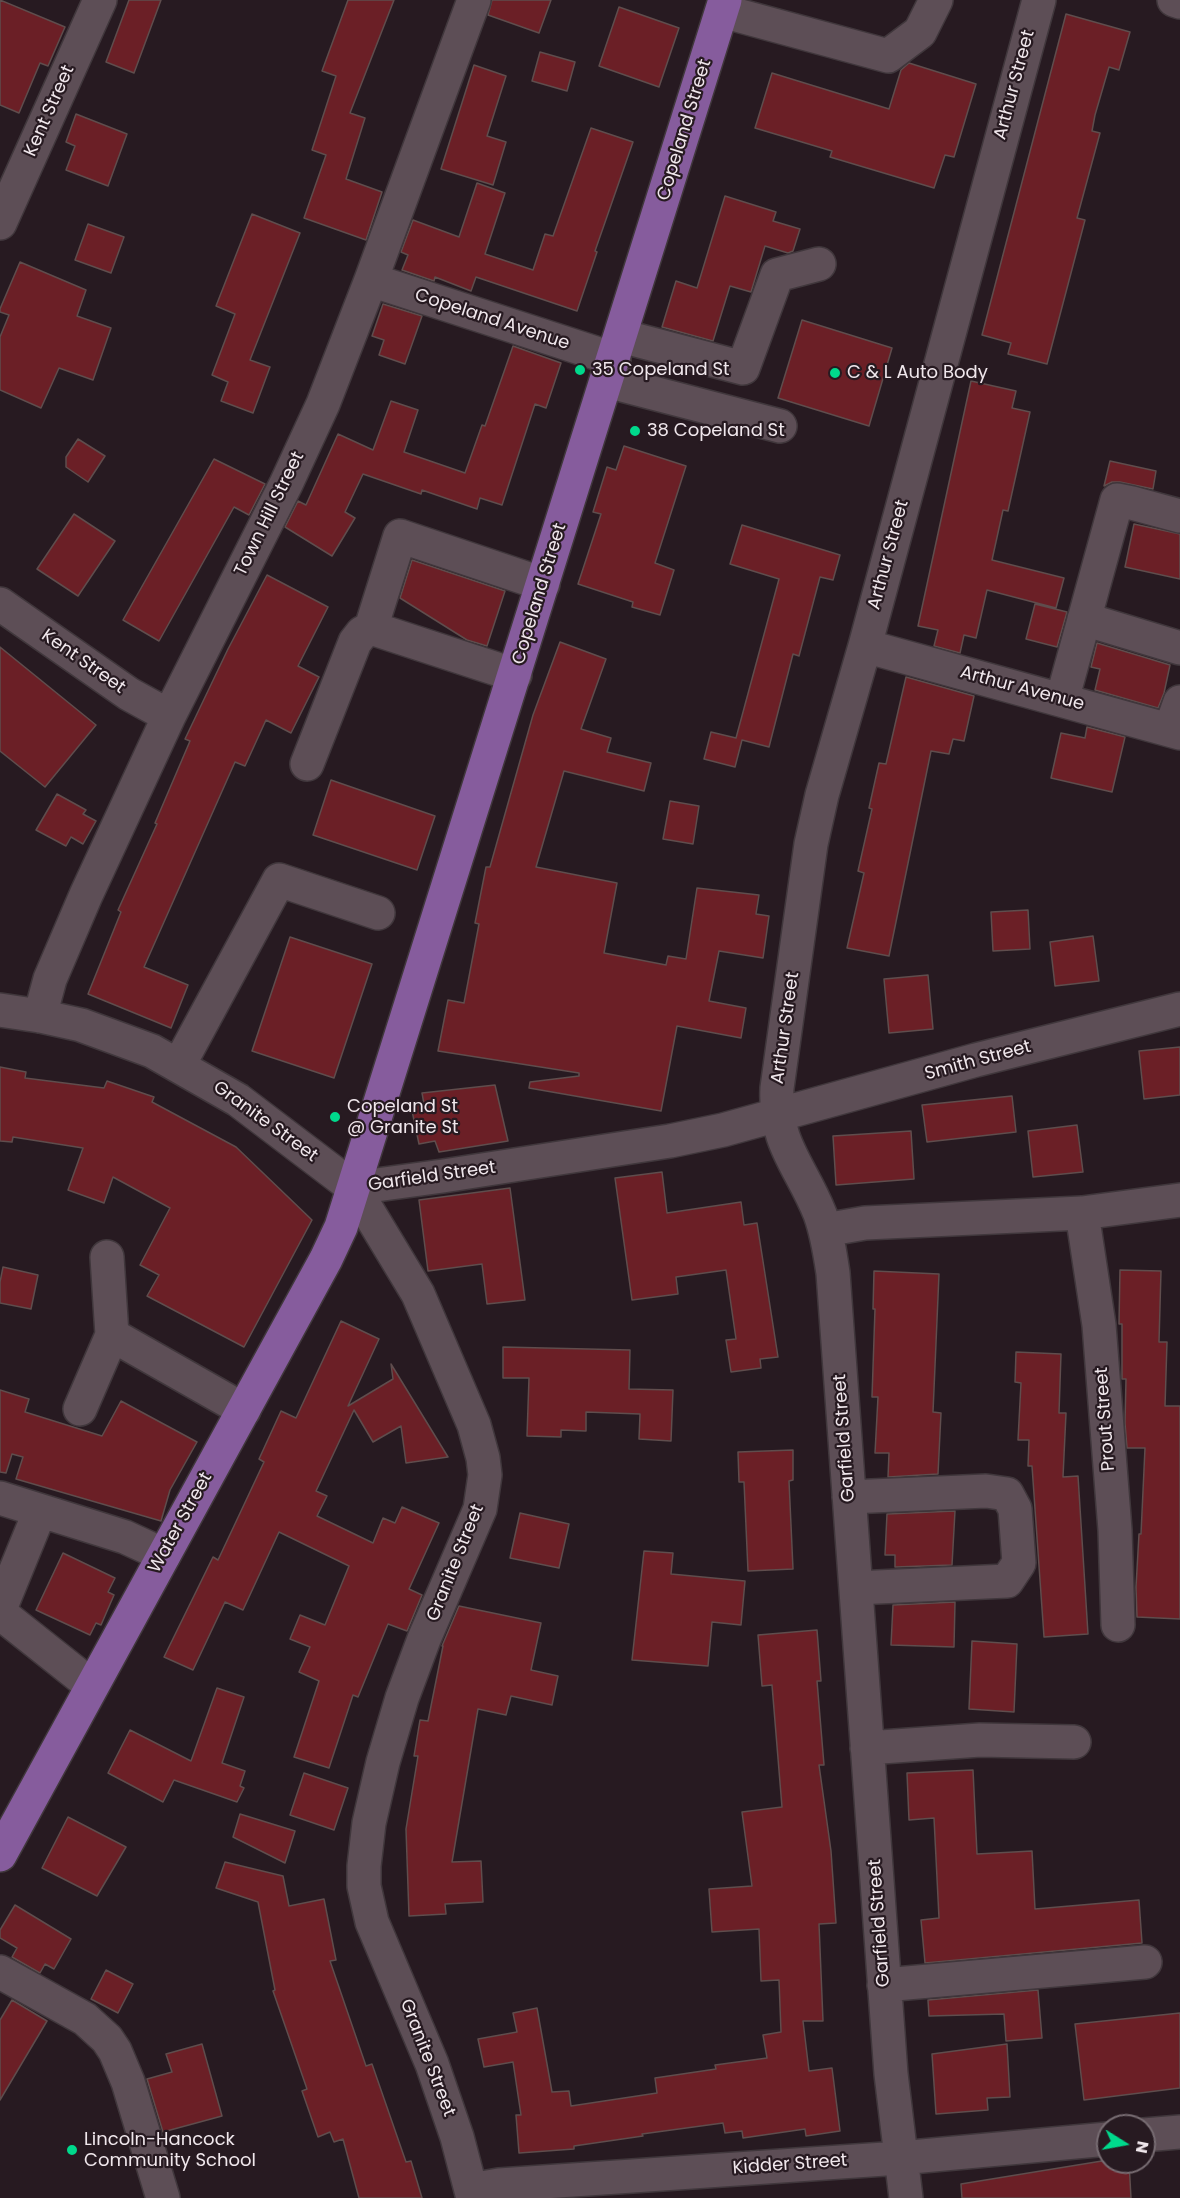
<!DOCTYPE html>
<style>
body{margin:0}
#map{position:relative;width:1180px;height:2198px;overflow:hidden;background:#271a21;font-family:Poppins,sans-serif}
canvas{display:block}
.north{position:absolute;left:1096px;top:2114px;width:60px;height:60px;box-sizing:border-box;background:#271a21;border:2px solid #776c72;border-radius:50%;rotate:101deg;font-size:16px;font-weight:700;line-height:24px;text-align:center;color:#f0e7ec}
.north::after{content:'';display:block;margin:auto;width:21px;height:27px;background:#00d98c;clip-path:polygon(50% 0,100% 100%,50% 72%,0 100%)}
</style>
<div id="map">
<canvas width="1180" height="2198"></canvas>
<div class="north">N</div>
</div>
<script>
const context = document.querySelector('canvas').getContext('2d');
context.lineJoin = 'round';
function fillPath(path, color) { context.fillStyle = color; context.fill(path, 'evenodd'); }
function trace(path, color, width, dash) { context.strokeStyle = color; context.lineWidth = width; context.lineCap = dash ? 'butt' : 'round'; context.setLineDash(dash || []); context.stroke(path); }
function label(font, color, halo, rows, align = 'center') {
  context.font = font + ' Poppins,sans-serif'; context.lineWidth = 4.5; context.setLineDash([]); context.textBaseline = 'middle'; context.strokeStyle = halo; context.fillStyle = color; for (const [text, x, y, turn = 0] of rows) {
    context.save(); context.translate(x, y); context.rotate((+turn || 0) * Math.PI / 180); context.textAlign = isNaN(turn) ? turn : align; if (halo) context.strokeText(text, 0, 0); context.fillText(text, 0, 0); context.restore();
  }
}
const building = new Path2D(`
 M0,0L65,27L48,66L40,63L19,113L0,105Z
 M129,0H161L134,73L106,62Z
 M348,0H394L350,113L365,118L346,179L382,192L366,240L304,218L326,155L312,150L336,76L322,71Z
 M492,0H551L539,33L488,15Z
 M619,7L679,28L659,87L599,66Z
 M1066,14L1130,32L1119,70L1109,67L1095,115L1092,131L1100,133L1077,218L1085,220L1047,364L1008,354L1011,343L982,335Z
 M540,52L575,62L567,91L532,81Z
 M909,63L976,84L954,157L945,155L934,188L830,157L832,151L755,128L772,73L889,109L901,70Z
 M474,65L506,76L487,136L506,142L493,185L441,169Z
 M76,114L127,134L108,186L66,170L75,146L66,142Z
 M591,128L633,142L595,251L597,252L577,311L476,277L471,291L435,277L434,281L402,270L408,255L401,252L413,220L459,237L477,183L505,193L485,254L533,270L545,234L553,236Z
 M725,196L776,212L773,221L800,229L793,251L788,253L765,246L751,292L730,286L713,341L662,327L676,281L697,288Z
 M252,214L300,233L250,360L270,367L253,413L221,401L228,382L212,375L235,314L216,306Z
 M88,224L124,237L111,273L75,260Z
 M20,262L86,290L77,316L111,328L93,380L59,368L41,408L0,390V337L9,315L0,312V309Z
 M383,304L422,316L405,364L379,355L384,340L372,336Z
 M802,320L892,348L869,426L778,398Z
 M513,346L561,363L546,408L535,404L502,505L480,498L477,509L422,490L421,494L363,474L345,512L355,518L332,556L285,527L298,501L306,505L338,434L373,450L391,401L418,410L404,452L465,473L482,425L485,426Z
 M971,381L1016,391L1012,408L1030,412L1008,511L1003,510L992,560L1064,578L1056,608L987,590L976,638L964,635L960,653L934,646L938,630L918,626Z
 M78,439L105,456L88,482L66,467V457Z
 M624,446L686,466L655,563L674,570L660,615L632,607L633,602L578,584L601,514L593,512L607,467L616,470Z
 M214,459L265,484L249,515L234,507L159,641L123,620Z
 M1110,461L1156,471L1153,489L1120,482H1112L1104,486Z
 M74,514L115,541L78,596L37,569Z
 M1134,524L1180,534V579L1125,567Z
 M742,525L840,555L833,580L820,577L799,656L793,654L769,747L742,740L735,767L704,759L711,732L736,738L779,579L730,564Z
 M412,560L505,591L487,646L467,640L400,598Z
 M267,575L328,607L298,666L319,677L291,733L266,720L245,766L235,762L144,967L188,985L171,1028L88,994L121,912L118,910L157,824L155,823L190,741L185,739L228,649Z
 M1035,604L1067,612L1057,647L1026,639Z
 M560,642L606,659L581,729L611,738L607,752L651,763L644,791L564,771L536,867L617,883L604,953L666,965L668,956L686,959L697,888L759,895L756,914L769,916L763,958L719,951L709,1001L746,1008L741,1038L677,1026L661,1111L529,1088L530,1082L579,1076V1073L438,1051L448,1000L464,1003L479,924L475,923L486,867H490L533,715Z
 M1097,643L1170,665L1164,693L1158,708L1095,690L1100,669L1091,667Z
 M0,647L96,725L45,787L0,751Z
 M906,677L974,696L964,741L953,739L949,754L931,751L889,956L847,948L864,873L858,871L872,809L869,808L879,763L886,764Z
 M1087,727L1125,737L1112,792L1051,778L1061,733L1085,738Z
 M331,780L435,816L417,870L313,835Z
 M57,794L86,810L83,814L96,821L83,844L71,837L66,846L36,830Z
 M670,801L699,806L693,844L663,839Z
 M1028,910L1030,949L993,951L991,912Z
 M1093,936L1099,981L1055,986L1050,942Z
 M290,937L372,964L334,1078L252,1051Z
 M928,975L933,1029L889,1033L884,979Z
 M1180,1047V1095L1144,1099L1139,1051Z
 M0,1067L26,1072L25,1078L104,1088L107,1081L154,1097L152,1102L236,1147L312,1220L244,1347L147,1296L159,1275L140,1265L170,1208L113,1177L104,1203L68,1190L83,1148L13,1137L12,1142L0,1141Z
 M495,1085L508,1141L439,1152L435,1141L419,1144L411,1106L424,1104L422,1093Z
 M1012,1096L1016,1132L927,1142L922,1105Z
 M1077,1125L1083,1172L1033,1177L1028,1131Z
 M911,1131L914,1179L836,1185L833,1136Z
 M662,1172L667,1213L741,1202L744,1225L757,1223L778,1357L760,1359L761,1368L731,1372L726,1340L736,1339L726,1270L676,1277L678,1294L632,1300L615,1178Z
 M510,1188L525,1300L487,1304L482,1264L428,1271L419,1200Z
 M3,1267L38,1275L31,1309L0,1303V1282Z
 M1120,1270L1161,1271L1159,1342H1167L1165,1406H1180V1619L1137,1617L1136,1587L1139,1534H1141L1145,1448H1127L1125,1423L1126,1379H1122V1324H1119Z
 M874,1271L939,1274L933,1412L941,1413L938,1474L888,1477L889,1453H875L878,1397H872L875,1309H873Z
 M341,1321L379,1339L348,1406L393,1379L391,1364L448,1457L406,1463L401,1426L373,1442L354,1410L316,1491L327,1496L317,1516L373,1543L383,1518L395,1523L402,1507L439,1523L409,1589L422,1595L407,1631L388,1624L358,1697L353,1695L329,1768L294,1757L319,1681L299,1672L310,1647L290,1639L300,1615L325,1625L349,1566L279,1532L243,1610L225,1602L193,1670L164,1657L213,1557L218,1560L264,1462L259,1459L281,1411L296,1418Z
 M503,1347L630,1350L629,1389L673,1390L671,1441L639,1439L640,1414L586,1412V1431L561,1430V1437L527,1436L529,1378H503Z
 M1016,1352L1061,1354L1059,1413H1066L1063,1477L1078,1476L1088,1634L1044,1637L1032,1466H1028L1029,1440H1018L1021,1383L1015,1382Z
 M0,1390L29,1399L25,1412L102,1436L121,1401L197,1442L170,1490L161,1521L16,1479L23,1457L12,1454L6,1473L0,1472Z
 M793,1450V1480L789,1481L793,1569L748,1571L744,1482H739L738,1452Z
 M955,1511L952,1565L895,1567V1555H885L887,1514Z
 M520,1513L569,1524L559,1568L510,1558Z
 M644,1551L673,1553L671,1574L745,1581L741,1625L712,1622L708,1666L632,1660Z
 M63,1553L115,1578L108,1592L114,1595L101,1625L96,1623L90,1635L36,1610Z
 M955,1602L954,1647L891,1645L893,1605Z
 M459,1606L541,1623L531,1670L558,1676L552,1705L511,1696L506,1715L478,1709L452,1862L481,1861L483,1902L445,1904L446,1914L409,1916L406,1829L418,1756H414L420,1720L428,1721L443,1646H442Z
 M817,1630L821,1681H817L824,1765H819L831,1851L836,1923L819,1924L823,2021H803L809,2071L832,2068L840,2131L806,2136L805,2129L743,2138L742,2131L725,2133L723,2123L642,2134L643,2136L574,2146V2149L519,2153L516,2115H521L513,2062L484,2067L478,2039L517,2032L513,2013L537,2008L552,2092L569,2091L571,2106L657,2093L655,2078L716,2069L715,2065L767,2058L763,2035L781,2032L779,1980L761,1981L759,1929L712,1932L709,1889L752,1886L742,1812L782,1807L772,1685L762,1686L758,1635Z
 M972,1641L1017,1644L1014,1712L969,1709Z
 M217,1688L244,1697L222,1763L245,1771L240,1786L244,1788L237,1802L174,1780L163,1802L108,1773L130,1730L191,1761Z
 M973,1770L977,1854L1032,1851L1035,1909L1139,1900L1142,1943L925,1963L921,1920L939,1918L934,1818L909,1820L907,1773Z
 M304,1773L348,1788L334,1830L290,1815Z
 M240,1814L295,1831L285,1863L233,1837Z
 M68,1817L126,1847L97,1896L42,1868Z
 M225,1862L283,1876L289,1906L324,1899L336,1960L330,1961L366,2066L372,2064L406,2162L411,2161L422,2198H359L343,2139L334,2142L330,2132L318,2137L302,2091L307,2089L273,1991L275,1990L258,1902L216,1888Z
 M15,1905L71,1939L54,1969L45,1964L40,1973L12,1957L17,1948L0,1938V1930Z
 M106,1970L133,1984L118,2013L91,1999Z
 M1038,1990L1042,2038L1006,2041L1004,2014L929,2016L928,2000Z
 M12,2000L47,2021L0,2100V2020Z
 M1180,2013V2088L1084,2100L1075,2024Z
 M202,2044L222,2116L163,2132L147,2079L172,2072L166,2054Z
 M1007,2044L1010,2097L987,2098L988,2110L936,2114L932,2054Z
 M1108,2160V2162H1129L1131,2198H962L961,2184Z`);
fillPath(building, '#6b1f26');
trace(building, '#5f4d4d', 1.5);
const minor = new Path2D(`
 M1174,0L1180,2
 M722,11L888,56L920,32L936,0
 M0,223L100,0
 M371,280L614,359
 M621,336L743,368L777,275L819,264
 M607,381L780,426
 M0,604L129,694L169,716
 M1084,619L1180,648
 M865,646L1180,733
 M515,675L371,628L400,536L543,584
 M1062,700L1117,500L1132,503L1180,516
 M1170,730L1180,702
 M307,764L355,642L362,633L371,628
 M0,1010L40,1016L81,1025L152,1051L238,1100L354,1188L418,1294L474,1425L483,1458L485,1475L480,1509L424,1639L402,1698L383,1762L369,1823L364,1866V1886L372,1922L432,2064L457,2137L473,2198
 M40,1016L50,979L86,895L169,716L286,484L323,404L371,280L474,0
 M179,1065L279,880L378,913
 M354,1188L443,1176L670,1141L723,1130L976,1060L1180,1009
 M1082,1213L1099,1325L1115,1530L1118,1625
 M825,1230L865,1223L1082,1213L1180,1200
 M107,1257L112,1335L244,1410
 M80,1409L112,1335
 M849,1497L986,1491L1007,1494L1015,1509L1019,1563L1007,1581L856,1588
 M0,1498L125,1537L164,1555
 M0,1609L40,1511
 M0,1613L92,1686
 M867,1748L980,1740L1074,1742
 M0,1972L85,2019L107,2039L115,2051L128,2082L163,2198
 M884,1985L1145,1962
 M1144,2135L1180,2132
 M471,2190L499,2185L900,2158L1108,2139
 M906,2198L891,2074L833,1273C830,1253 827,1233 820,1214C801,1166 774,1144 777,1088L811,844L822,795L865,646L1039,0`);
const major = new Path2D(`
 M0,1855L326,1259L341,1227L725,0`);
trace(minor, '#40373c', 36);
trace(major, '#40373c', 36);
trace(minor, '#5d4e56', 33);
trace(major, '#865c9d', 33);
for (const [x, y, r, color] of [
 [580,370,6,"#00d98c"],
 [835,373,6,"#00d98c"],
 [635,431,6,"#00d98c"],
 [335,1117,6,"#00d98c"],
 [72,2150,6,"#00d98c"]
]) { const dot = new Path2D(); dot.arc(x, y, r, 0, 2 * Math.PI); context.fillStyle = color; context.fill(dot); trace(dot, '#271a21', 2); }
label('18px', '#f0e7ec', '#271a21', [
 ["Arthur Street",1015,85,-75],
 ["Kent Street",50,111,-66],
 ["Copeland Street",685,130,-73],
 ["Copeland Avenue",492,320,18],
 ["Town Hill Street",270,514,-64],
 ["Arthur Street",889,555,-75],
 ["Copeland Street",540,594,-73],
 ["Kent Street",83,662,35],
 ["Arthur Avenue",1022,689,15],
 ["Arthur Street",786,1028,-82],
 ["Smith Street",978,1061,-15],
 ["Granite Street",265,1122,36],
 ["Garfield Street",432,1177,-8],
 ["Prout Street",1106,1419,-94],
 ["Garfield Street",845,1438,-94],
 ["Water Street",181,1523,-61],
 ["Granite Street",456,1563,-68],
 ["Garfield Street",880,1923,-94],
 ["Granite Street",427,2058,69],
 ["Kidder Street",790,2165,-4]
]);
label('18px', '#f0e7ec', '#271a21', [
 ["35 Copeland St",592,370],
 ["C & L Auto Body",847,373],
 ["38 Copeland St",647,431],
 ["Copeland St",347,1107],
 ["@ Granite St",347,1128],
 ["Lincoln-Hancock",84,2140],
 ["Community School",84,2161]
], 'left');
</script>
